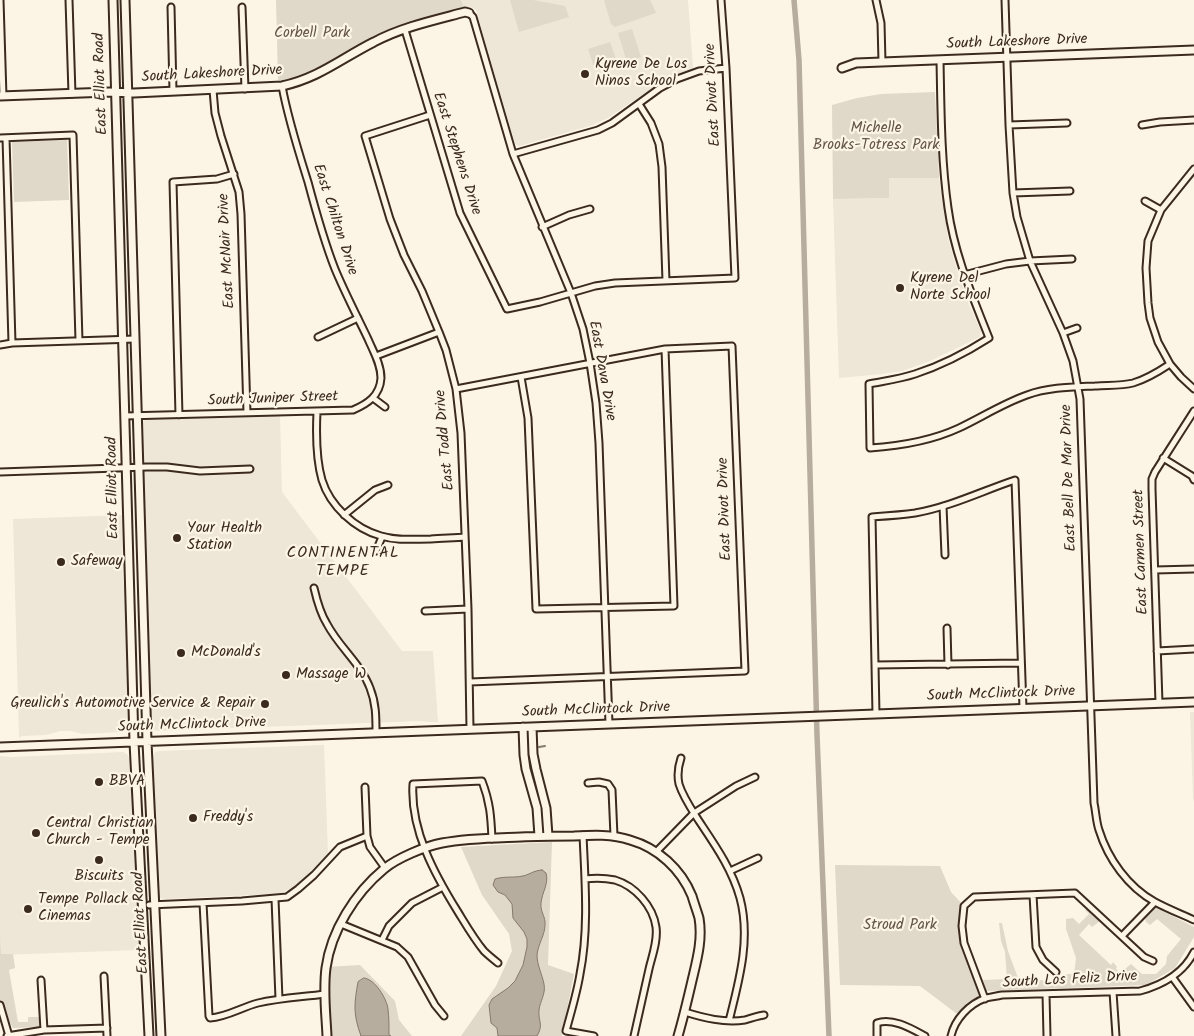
<!DOCTYPE html>
<style>
body{margin:0}
canvas{display:block;background:#fcf5e5}
</style>
<canvas width="1194" height="1036"></canvas>
<script>
const context = document.querySelector('canvas').getContext('2d');
context.lineJoin = 'round';
function fillPath(path, color) { context.fillStyle = color; context.fill(path, 'evenodd'); }
function trace(path, color, width, dash) { context.strokeStyle = color; context.lineWidth = width; context.lineCap = dash ? 'butt' : 'round'; context.setLineDash(dash || []); context.stroke(path); }
function label(font, color, halo, rows, align = 'center') {
  context.font = font + ' Kalam,sans-serif'; context.lineWidth = 4.5; context.setLineDash([]); context.textBaseline = 'middle'; context.strokeStyle = halo; context.fillStyle = color; for (const [text, x, y, turn = 0] of rows) {
    context.save(); context.translate(x, y); context.rotate((+turn || 0) * Math.PI / 180); context.textAlign = isNaN(turn) ? turn : align; if (halo) context.strokeText(text, 0, 0); context.fillText(text, 0, 0); context.restore();
  }
}
fillPath(new Path2D(`
 M461,0H688L693,68L669,77L655,86L608,118L593,125L519,146L515,144L476,10L471,7L464,8Z
 M889,178H939L948,238L957,270L969,305L981,331L980,337L930,361L902,371L882,374L839,378L833,199L889,198Z
 M280,416L282,492L402,651H433L438,722H430L421,721L158,731L154,730L151,727L150,725L142,422L146,420Z
 M124,515V533L122,559L123,581L126,596L129,728L125,731L121,732L83,734L71,731H60L46,735L22,736L19,738L13,519Z
 M1190,712H1194V801L1193,799Z
 M324,745L328,854L296,886L283,892L274,894L166,899L160,898L159,897L152,759L155,752L159,751Z
 M123,752L127,754L130,759L140,950L1,955L0,928V756L11,757Z`), '#eee6d6');
fillPath(new Path2D(`
 M276,0H461L464,8L400,26L370,40L321,68L301,76L278,81Z
 M510,0H533L565,6L569,17L519,32Z
 M604,0H650L656,13L615,27L611,24Z
 M632,29L641,57L627,62L618,33Z
 M610,42L616,59L594,67L588,49Z
 M935,92L939,178H889V198L833,199L832,105L857,98L881,94Z
 M67,140L69,200L14,202L12,142Z
 M552,842L548,965L574,974L562,1036H461L496,986L512,951L509,934L482,895L461,847Z
 M835,865L940,866L951,892L964,906V943L985,999L961,1017L920,986L840,985Z
 M1155,907L1194,927V937L1175,968L1146,985L986,991L983,980L1007,979L1005,952L1001,941L999,923H1002L1008,951L1018,978L1049,981L1064,978L1067,974H1074L1076,958L1066,929V919L1073,918L1079,924L1089,914L1085,910L1087,908L1100,921L1092,927L1089,924L1079,935L1111,965L1113,962L1117,967L1116,969L1120,973L1131,964L1142,974H1156L1166,964L1167,956L1181,939L1157,919L1150,925L1146,922L1145,918Z
 M0,931L1,954H13L15,968L9,970L18,1022H28V1017H41L44,1030L40,1027L13,1028L0,1006Z
 M360,965L395,1001L399,1020L412,1036H327L326,967Z`), '#e0d8c8');
const water = new Path2D(`
 M542,870L546,873C549,884 542,892 541,903C540,912 546,917 545,925C545,935 538,944 537,955C537,965 542,974 544,984C546,994 540,1001 539,1010C538,1022 544,1024 537,1036H498L497,1028L491,1023L489,1005L492,999L508,988L515,981L523,965L527,947V939L524,932L513,918L512,904L505,895L498,892L493,885L495,879C505,876 513,878 523,876C531,874 532,871 542,870Z
 M364,978C375,979 387,999 388,1009C389,1018 389,1026 389,1035L391,1036H361C353,1014 354,1004 358,982Z`);
fillPath(water, '#b7ad9e');
trace(water, '#85796b', 1);
trace(new Path2D(`
 M539,747L545,746`), '#85796b', 2);
trace(new Path2D(`
 M794,0L799,60L817,735L829,1036`), '#b7ad9e', 5.5);
const street = new Path2D(`
 M0,0L3,96
 M69,0L72,94
 M876,0L881,23L882,62
 M1005,0L1009,125L1013,193L1017,217L1030,261L1063,333L1073,361L1080,399L1094,803C1096,812 1096,821 1099,830C1108,859 1128,887 1155,902C1168,909 1181,914 1194,920
 M171,7L173,91
 M242,7L245,89
 M469,13L473,17L513,154L571,293L583,329L590,363L596,403L599,443L609,724
 M405,30L460,213L507,309L540,302L595,286L615,283L735,278L726,68L721,0
 M940,60C941,109 941,159 948,208C954,253 972,295 989,338C967,352 940,366 915,374C900,379 884,381 869,384L870,448C900,446 931,441 959,428C982,417 1004,403 1027,395C1049,387 1073,387 1095,386C1108,385 1121,386 1133,383C1147,379 1158,372 1170,364
 M213,90L215,113L221,136L239,192L241,214L247,413
 M639,104L651,123L659,144L662,167L666,281
 M430,115L365,136L390,219L404,255L422,291L439,332L446,350L456,389L461,433L468,609L470,729
 M1009,125L1067,123
 M1142,125L1160,122L1194,120
 M0,138L73,135L79,341
 M6,138L12,343
 M513,154L598,130L612,123L660,88L677,79L699,71L726,68
 M1194,169L1161,210L1148,241L1146,268L1148,303L1150,318L1158,342L1170,364L1181,377L1194,389
 M1013,193L1070,191
 M1145,201L1161,210
 M542,227L569,215L590,209
 M964,275L1006,264L1030,261L1072,259
 M1063,333L1077,328
 M318,337L358,318
 M0,345L12,343L135,339
 M376,356L439,332
 M521,377L528,418L536,609L674,606L665,349
 M456,389L665,349L732,346L745,671L470,682
 M373,398L385,407
 M317,412C316,433 316,459 322,480C330,506 355,529 381,536C397,541 414,539 431,539C442,538 454,538 465,537
 M179,415L173,182L217,179L234,174
 M125,416L353,410C367,404 380,396 381,378C381,364 373,351 368,339C357,316 345,293 335,269C324,241 316,212 308,182C298,150 288,119 282,86
 M1163,458L1192,476L1194,480
 M0,472L147,467H167L200,471L250,469
 M943,506L945,555
 M344,515L375,490L388,485
 M376,551L382,537
 M1155,570L1194,569
 M314,588C317,601 320,613 327,624C339,647 361,664 370,688C376,703 376,716 376,733
 M425,611L468,609
 M947,628L948,665
 M1157,651L1194,649
 M875,665L1021,663
 M1159,703L1152,489V479L1155,472L1194,411
 M876,714L872,517C886,516 901,515 915,513C950,507 982,491 1015,480L1023,708
 M681,758C678,767 677,775 679,784C683,797 692,810 699,821C715,845 732,869 740,898C751,939 739,981 729,1021
 M588,783L599,782L608,784L612,790L614,836
 M365,787L367,836L370,847L385,868
 M583,835C585,881 589,929 580,974C577,993 571,1012 566,1031L594,1036
 M492,839C491,816 490,802 482,781L413,784C410,830 435,875 458,912C466,925 474,939 484,951C488,955 493,959 498,963
 M656,852L694,813L736,786L755,777
 M730,871L758,858
 M585,879C595,878 605,878 615,880C635,886 653,906 656,927C658,941 652,956 649,969C644,991 639,1014 634,1036
 M1033,895L1036,947L1043,960L1056,972
 M275,899L279,999
 M203,903L209,1016L210,1018C227,1017 242,1007 258,1003C280,998 303,997 325,994
 M149,905L242,901L287,897L298,889L314,875L340,847L367,836
 M341,924L397,947L408,957L435,1005L444,1016
 M1122,936L1155,902
 M382,940L389,926L412,903L443,887
 M104,976L107,1036
 M1173,978L1194,1007
 M41,980L44,1030
 M1113,992L1116,1036
 M1046,994L1047,1036
 M985,999L964,943L962,926L964,906L974,897L1075,893L1144,957L1153,961
 M0,1005L9,1036
 M685,1012C704,1018 724,1023 745,1020C751,1018 758,1016 764,1015
 M7,1036L44,1030L107,1028
 M877,1036V1023C892,1017 912,1029 925,1036
 M951,1036C955,1019 969,1004 986,998C991,997 997,996 1002,995L1140,991C1162,985 1183,974 1194,952`);
const secondary = new Path2D(`
 M113,0L134,742L149,1036
 M125,0L147,742L161,1036
 M842,68L856,63L1194,50
 M0,96L109,92L134,93L282,86C319,78 342,58 374,42C402,27 435,20 465,12L469,13
 M523,727L524,755L526,769L537,808L539,836
 M532,727L533,754L536,769L546,808L548,836
 M0,747L1194,702
 M327,1036C326,1014 323,991 326,968C331,931 355,893 384,869C397,858 426,846 442,843C468,838 495,838 521,837C539,836 556,836 574,836C593,835 612,834 630,840C658,848 681,869 692,896C694,903 697,911 699,918C703,941 696,963 691,985C687,1002 683,1019 678,1036`);
trace(street, '#3b2a1e', 9);
trace(secondary, '#3b2a1e', 11);
trace(street, '#fcf5e5', 5);
trace(secondary, '#fcf5e5', 7);
for (const [x, y, r, color] of [
 [585,74,5,"#3b2a1e"],
 [900,288,5,"#3b2a1e"],
 [177,538,5,"#3b2a1e"],
 [61,562,5,"#3b2a1e"],
 [181,653,5,"#3b2a1e"],
 [286,675,5,"#3b2a1e"],
 [265,704,5,"#3b2a1e"],
 [99,782,5,"#3b2a1e"],
 [193,818,5,"#3b2a1e"],
 [36,833,5,"#3b2a1e"],
 [99,860,5,"#3b2a1e"],
 [28,909,5,"#3b2a1e"]
]) { const dot = new Path2D(); dot.arc(x, y, r, 0, 2 * Math.PI); context.fillStyle = color; context.fill(dot); trace(dot, '#fcf5e5', 2); }
label('15px', '#645648', '#fcf5e5', [
 ["Corbell Park",312,34],
 ["Michelle",876,129],
 ["Brooks-Totress Park",876,146],
 ["Stroud Park",900,926]
]);
label('15px', '#3b2a1e', '#fcf5e5', [
 ["South Lakeshore Drive",1017,43,-2],
 ["South Lakeshore Drive",212,75,-3],
 ["East Elliot Road",102,84,-92],
 ["East Divot Drive",714,95,-93],
 ["East Stephens Drive",456,154,72],
 ["East Chilton Drive",334,220,72],
 ["East McNair Drive",228,251,-93],
 ["East Dava Drive",601,371,80],
 ["South Juniper Street",273,400,-2],
 ["East Todd Drive",446,440,-95],
 ["East Bell De Mar Drive",1070,478,-92],
 ["East Elliot Road",114,488,-91],
 ["East Divot Drive",726,509,-92],
 ["East Carmen Street",1142,552,-92],
 ["South McClintock Drive",1001,695,-2],
 ["South McClintock Drive",596,711,-2],
 ["South McClintock Drive",192,726,-2],
 ["East Elliot Road",142,923,-93],
 ["South Los Feliz Drive",1070,981,-3]
]);
label('15px', '#3b2a1e', '#fcf5e5', [
 ["Kyrene De Los",595,65],
 ["Ninos School",595,82],
 ["Kyrene Del",910,279],
 ["Norte School",910,296],
 ["Your Health",187,529],
 ["Station",187,546],
 ["Safeway",71,562],
 ["McDonald's",191,653],
 ["Massage W",296,675],
 ["Greulich's Automotive Service & Repair",255,704,"right"],
 ["BBVA",109,782],
 ["Freddy's",203,818],
 ["Central Christian",46,824],
 ["Church - Tempe",46,841],
 ["Biscuits",99,877,"center"],
 ["Tempe Pollack",38,900],
 ["Cinemas",38,917]
], 'left');
context.letterSpacing = '1px';
label('16px', '#3b2a1e', '#fcf5e5', [
 ["CONTINENTAL",343,554],
 ["TEMPE",343,572]
]);
context.letterSpacing = '0px';
</script>
